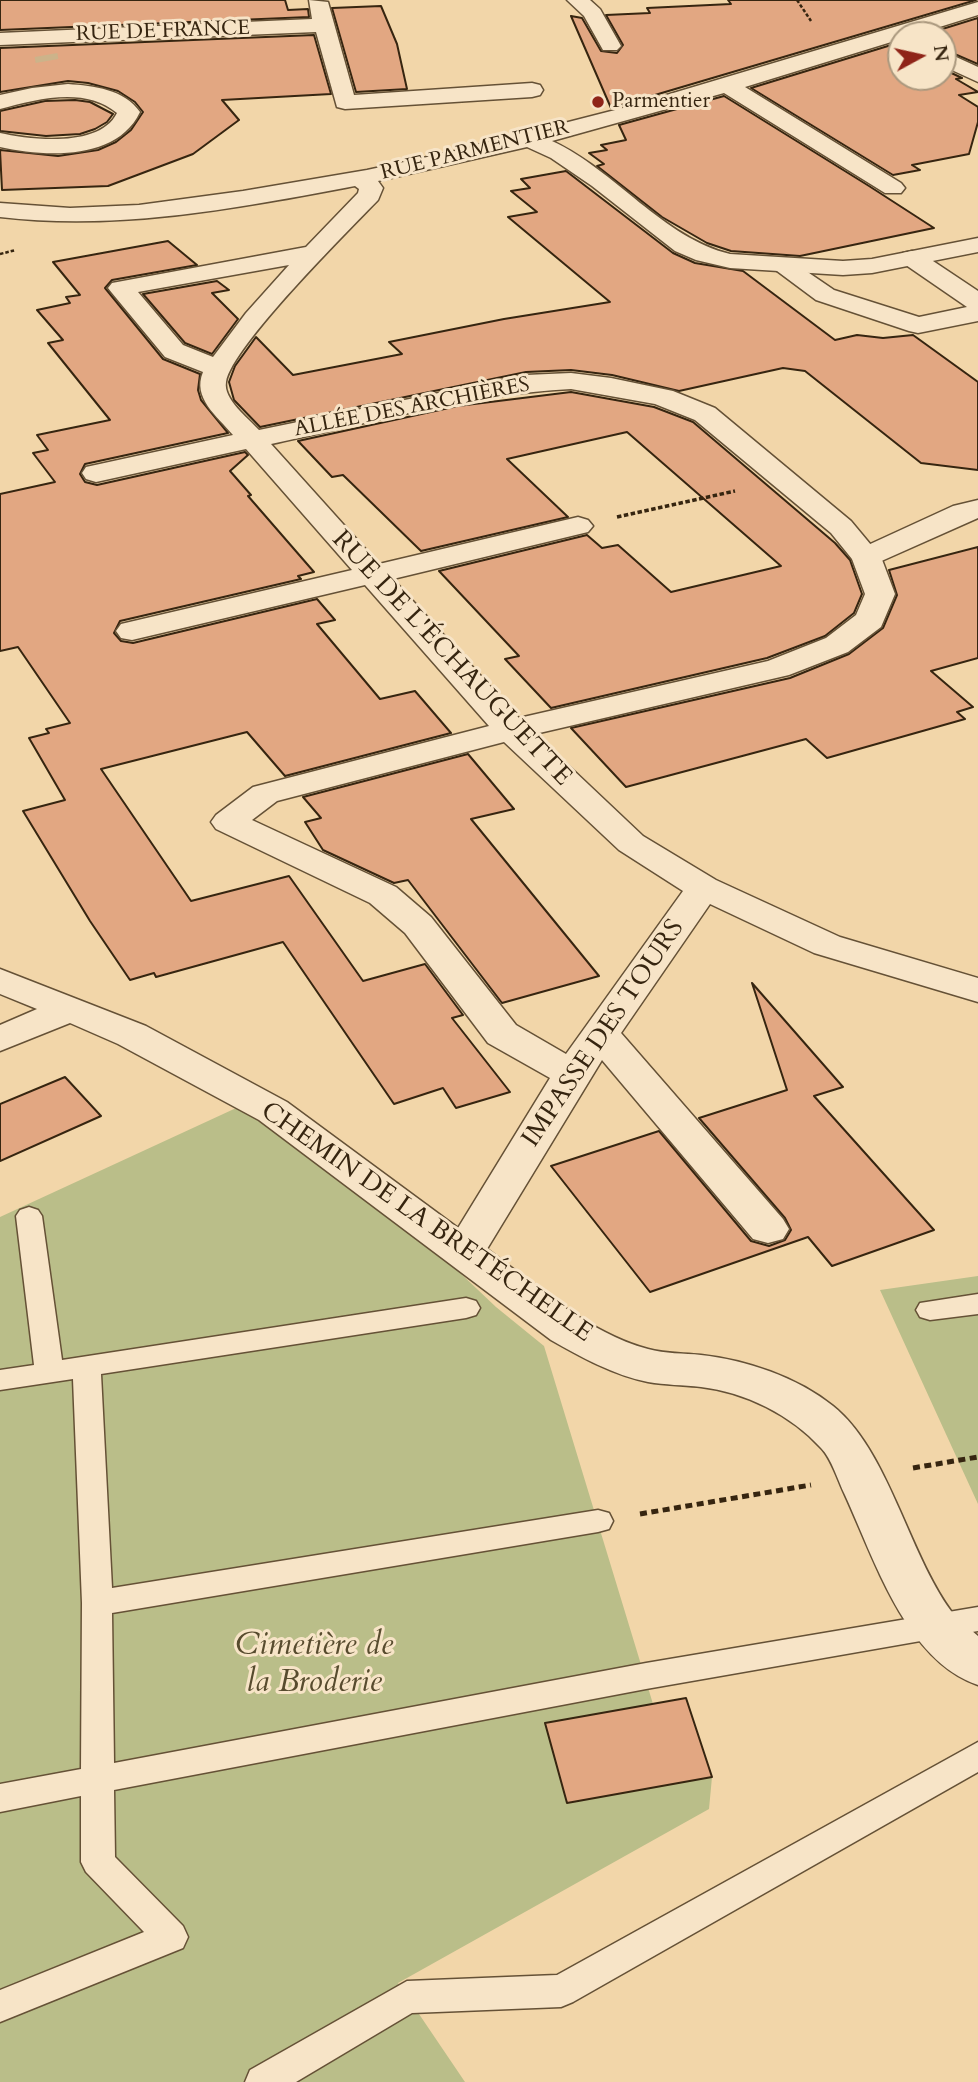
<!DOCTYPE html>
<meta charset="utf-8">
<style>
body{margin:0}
#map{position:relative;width:978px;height:2082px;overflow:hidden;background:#f2d6a9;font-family:Cardo,serif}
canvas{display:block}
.north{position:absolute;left:887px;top:21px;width:70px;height:70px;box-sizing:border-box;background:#f7e4c7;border:2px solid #aa987e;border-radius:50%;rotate:82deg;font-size:19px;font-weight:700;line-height:28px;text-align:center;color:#362510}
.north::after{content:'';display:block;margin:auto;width:24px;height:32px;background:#8f2418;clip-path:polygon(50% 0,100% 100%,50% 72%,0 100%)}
</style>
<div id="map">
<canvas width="978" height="2082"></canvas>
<div class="north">N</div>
</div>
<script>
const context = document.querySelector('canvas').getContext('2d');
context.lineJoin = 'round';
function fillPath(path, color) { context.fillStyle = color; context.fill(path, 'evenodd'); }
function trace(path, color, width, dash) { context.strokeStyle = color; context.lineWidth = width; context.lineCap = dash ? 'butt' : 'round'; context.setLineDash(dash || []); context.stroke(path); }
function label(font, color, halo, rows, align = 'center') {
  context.font = font + ' Cardo,serif'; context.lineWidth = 6; context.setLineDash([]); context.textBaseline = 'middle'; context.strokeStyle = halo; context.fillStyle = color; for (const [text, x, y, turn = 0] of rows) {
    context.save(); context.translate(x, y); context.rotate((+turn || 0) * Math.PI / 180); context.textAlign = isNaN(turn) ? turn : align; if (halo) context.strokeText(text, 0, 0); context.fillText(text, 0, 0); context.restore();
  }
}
fillPath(new Path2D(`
 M247,1103L360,1178L496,1307L544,1346L653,1704L686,1698L712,1777L709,1809L398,1983L465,2082H0V1217Z
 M978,1276V1504L880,1290Z`), '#babe89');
const building = new Path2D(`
 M0,0H285L288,10L308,9L309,17L0,30Z
 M728,0H976L611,108L571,16L582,18L601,51L617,53L623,45L606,15L650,13L647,8L731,4Z
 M381,6L397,44L407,89L356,92L332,8Z
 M978,18V64L943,49V35H923Z
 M314,35L331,94L222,100L239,120L193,154L108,186L2,190L0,150L58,156L98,150L116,142L131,130L143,112L135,102L118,91L88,83L68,81L0,92V48Z
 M901,42V77H943V69L962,78L956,79L978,92L959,95L978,107V122L969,154L912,165L920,170L893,175L751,88Z
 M724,96L869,186L934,228L800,256L731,251L707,243L662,217L597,166L604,164L589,153L607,150L601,145L626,140L619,125Z
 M75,100L90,102L113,114L107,122L95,129L80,134L46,136L0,131V111L45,101Z
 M566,171L673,253L695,263L743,271L835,340L857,335L883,338L913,335L978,382V470L921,463L805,371L783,368L679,391L612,375L571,370L526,372L260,427L234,400L229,382L235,366L256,337L293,375L402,354L389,342L504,319L610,302L508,217L537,212L511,191L530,188L521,179Z
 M168,241L197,265L112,280L105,288L163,359L200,374L198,390L201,400L228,433L85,464L80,474L85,482L97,485L245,452L248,455L230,471L251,495L248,496L314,572L298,576L301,579L120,621L114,633L121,641L133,643L317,599L335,620L317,624L380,699L415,691L451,733L285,776L247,732L101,769L191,901L289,876L363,981L425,964L463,1015L452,1018L510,1092L456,1108L443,1088L394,1104L283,942L156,977L154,973L130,980L90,921L23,811L65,800L29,738L49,733L46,729L70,723L18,647L0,651V494L55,482L33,453L48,450L37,435L110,420L48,343L63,340L37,310L70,303L66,297L80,295L53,262Z
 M217,281L229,290L212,293L238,319L212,354L185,343L143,294Z
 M571,392L654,407L693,422L835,543L850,560L862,594L854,613L825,636L767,658L551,708L505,659L519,656L439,571L587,535L602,548L618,545L671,592L781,566L627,432L507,459L568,517L421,551L343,475L332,477L298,441L458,406Z
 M978,547V658L931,671L973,707L957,712L965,719L827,758L806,739L626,787L571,728L790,678L849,654L883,628L897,595L889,570Z
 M468,754L514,809L471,819L599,976L502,1003L408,880L394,883L323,850L305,822L321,818L303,797Z
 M752,983L843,1087L814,1096L934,1230L832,1266L808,1237L650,1292L551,1166L659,1131L751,1241L769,1246L785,1240L791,1230L785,1218L699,1118L787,1090Z
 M65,1077L101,1116L0,1161V1104Z
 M686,1698L712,1777L567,1803L545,1723Z`);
fillPath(building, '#e2a782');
trace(building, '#362510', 2);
trace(new Path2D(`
 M46,55L47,61`), '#ccb38a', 23, [23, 11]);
const service = new Path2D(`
 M29,1207L38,1210L42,1216L62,1360L466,1298L476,1301L480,1308L476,1315L466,1318L101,1374L112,1588L598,1510L609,1513L613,1521L609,1529L598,1532L112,1613L114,1763L646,1663L978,1607V1631L646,1689L114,1790L115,1857L183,1926L188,1937L183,1948L0,2022V1990L144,1932L86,1872L81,1862V1796L0,1812V1784L81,1769L82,1603L73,1379L0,1390V1370L34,1365L16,1216L20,1210Z
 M978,1294V1314L930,1320L920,1317L916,1310L920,1303Z
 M978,1742V1772L573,2002L561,2007L412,2013L296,2082H245L250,2070L407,1981L557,1975Z`);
const pedestrian = new Path2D(`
 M912,251L921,253L978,291V321L918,333L909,331L816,300L769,265L772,260L781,258L790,260L834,290L919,317L967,307L903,263L900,258L903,253Z
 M978,500V518L877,563L866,566L855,563L851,557L855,551L953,506Z`);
const minor = new Path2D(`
 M309,0L328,2L354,95L532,83L540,85L543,90L540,95L532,97L345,109L337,107L316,32L0,45V33L312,19Z
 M567,0H590L600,9L621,46L617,50H603L584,16Z
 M978,2V15L914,35H901V39L745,87L901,183L905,188L901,193H885L724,93L552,141C615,170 663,238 730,254L843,261L872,259L978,238V252L872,273L843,275L730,268L696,260L675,251L592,186L551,158L527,147L378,181L383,188L378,200C348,231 232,346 226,382C223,399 248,418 259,430L526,375L571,373L611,378L673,391L715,408L851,521L881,557L895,594L881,627L848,652L789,675L535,734L643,836L716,880L840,937L978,978V1002L814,953L710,904L621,1033L783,1219L789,1229L783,1239L768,1243L753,1239L602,1060L487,1249C537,1286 588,1333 648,1349C665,1354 684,1353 701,1355C746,1360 797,1377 833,1406C888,1450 908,1552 951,1611C958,1620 969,1628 978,1636V1685C906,1661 874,1558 845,1495C838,1481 832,1459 821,1448C791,1415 745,1392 701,1387C683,1385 665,1385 648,1382C613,1375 581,1357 551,1340L259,1120L118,1044L70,1023L0,1051V1025L37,1009L0,994V969L146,1026L287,1102L458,1228L550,1078L488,1043L405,933L370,903L216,829L211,822L216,815L253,787L489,726L365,585L132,640L121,638L116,631L121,624L352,570L246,449L96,482L86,479L82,473L86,467L233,435C217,416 192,398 203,372L165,357L112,293L108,288L112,283L306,247L358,193L359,189L355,186C238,208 120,231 0,217V203L70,208L139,205L243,191L367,170L455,151L623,108ZM289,265L246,313L213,357L183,345L138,292ZM571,389L655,404L695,420L831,533L852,559L865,594L856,615L826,638L768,661L519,718L393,579L588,532L593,526L588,520L578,517L379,564L271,444C370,423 470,394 571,389ZM504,742L619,850L683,891L566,1054L516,1025L431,917L396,887L252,820L277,801Z
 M943,51L978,67V82L943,66Z
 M68,84C94,86 124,89 140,112C117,161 45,157 0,147V133C31,140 100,148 117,113C85,86 37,99 0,109V95L32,88Z`);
trace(service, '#655136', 3);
trace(pedestrian, '#655136', 3);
trace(minor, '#655136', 3);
trace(new Path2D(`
 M797,0L811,21
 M0,254L16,250`), '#362510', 2.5, [3.5, 2]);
trace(new Path2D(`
 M617,517L735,491`), '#362510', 3.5, [4.5, 2.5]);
trace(new Path2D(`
 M913,1468L978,1457
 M640,1514L811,1485`), '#362510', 5, [7, 4.5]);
fillPath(service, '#f7e4c7');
fillPath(pedestrian, '#f7e4c7');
fillPath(minor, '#f7e4c7');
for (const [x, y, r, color] of [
 [598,102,7,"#8f2418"]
]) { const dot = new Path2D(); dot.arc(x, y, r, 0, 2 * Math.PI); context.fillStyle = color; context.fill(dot); trace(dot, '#f7e4c7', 2.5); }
label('21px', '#362510', '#f7e4c7', [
 ["RUE DE FRANCE",163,32,-2],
 ["RUE PARMENTIER",475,151,-14],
 ["ALLÉE DES ARCHIÈRES",412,408,-11]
]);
label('21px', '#362510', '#f7e4c7', [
 ["Parmentier",612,102]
], 'left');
label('26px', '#362510', '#f7e4c7', [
 ["RUE DE L'ÉCHAUGUETTE",451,659,47],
 ["IMPASSE DES TOURS",604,1034,-56],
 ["CHEMIN DE LA BRETÉCHELLE",426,1223,35]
]);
label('italic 32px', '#574b2e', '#f7e4c7', [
 ["Cimetière de",314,1647],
 ["la Broderie",314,1684]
]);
</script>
